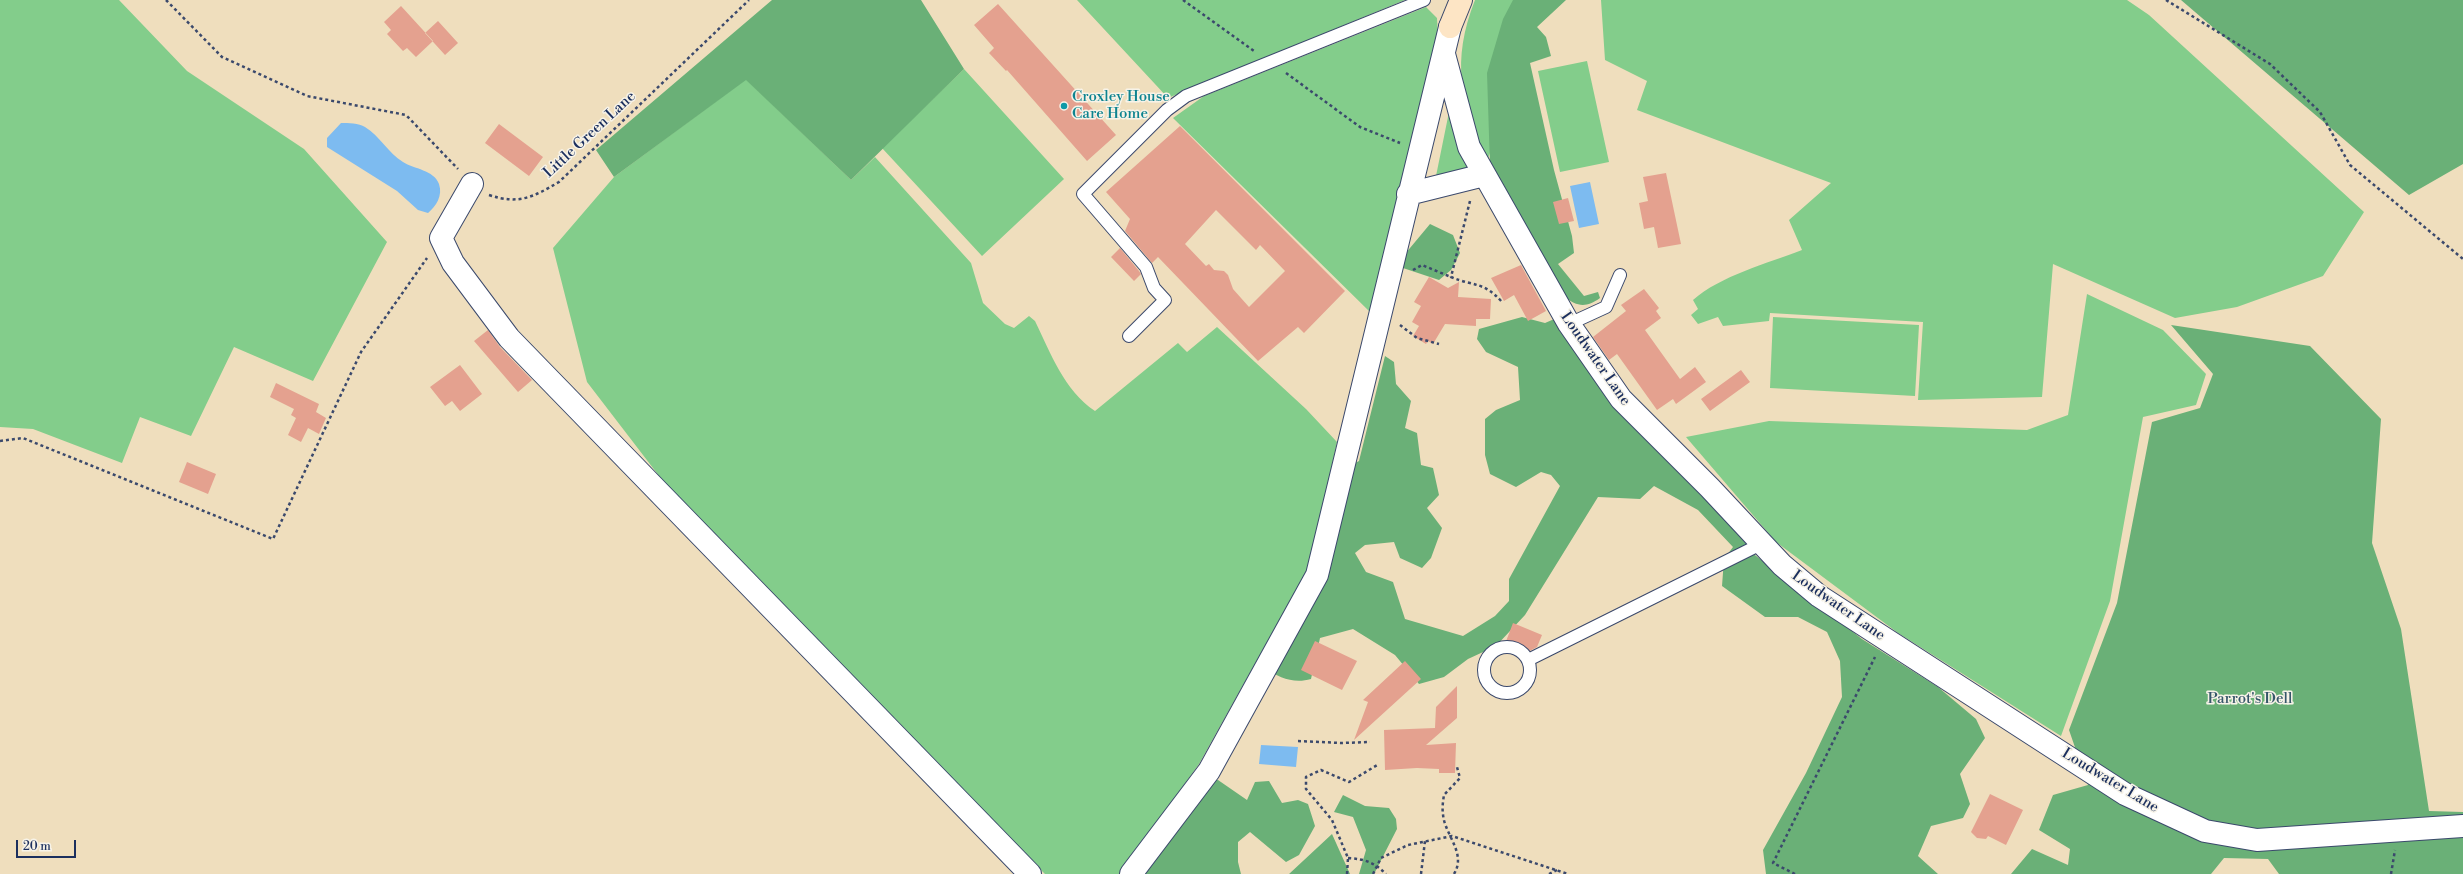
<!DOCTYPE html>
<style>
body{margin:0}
#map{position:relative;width:2463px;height:874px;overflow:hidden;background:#efdebd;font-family:"Libre Bodoni",serif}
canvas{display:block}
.scale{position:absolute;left:16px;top:840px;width:60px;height:18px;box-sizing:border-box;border:2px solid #1b2f5e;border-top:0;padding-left:5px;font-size:12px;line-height:14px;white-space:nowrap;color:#1b2f5e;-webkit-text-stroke:3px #f7f3e8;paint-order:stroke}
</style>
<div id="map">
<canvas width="2463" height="874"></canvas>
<div class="scale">20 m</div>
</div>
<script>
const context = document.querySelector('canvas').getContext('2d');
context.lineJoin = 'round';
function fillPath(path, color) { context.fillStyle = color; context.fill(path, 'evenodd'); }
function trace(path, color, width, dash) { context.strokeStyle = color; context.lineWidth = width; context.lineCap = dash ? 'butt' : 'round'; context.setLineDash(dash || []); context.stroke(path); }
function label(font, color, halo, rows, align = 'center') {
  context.font = font + ' "Libre Bodoni",serif'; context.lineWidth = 3; context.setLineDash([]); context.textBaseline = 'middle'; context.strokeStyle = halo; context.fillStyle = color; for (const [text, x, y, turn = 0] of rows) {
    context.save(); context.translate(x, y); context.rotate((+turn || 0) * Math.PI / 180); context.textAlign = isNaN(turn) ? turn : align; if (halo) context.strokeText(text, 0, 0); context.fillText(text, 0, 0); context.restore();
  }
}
fillPath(new Path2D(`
 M0,0H119L187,71L304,149L387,242L313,381L234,347L191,436L140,417L122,463L33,429L0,427Z
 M1077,0H1405L1168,98Z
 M1475,0H1546L1487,161C1460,103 1451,61 1475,0Z
 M1601,0H2127L2149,15L2364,212L2323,276L2237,307L2175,318L2053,264L2042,397L1918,400L1923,322L1770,313L1769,321L1723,326L1718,317L1698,324L1691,315L1698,309L1693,300C1720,276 1768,263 1802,250L1789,220L1831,183L1637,110L1647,81L1605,60Z
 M1426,7L1437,18L1439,55L1370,312L1173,118L1204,96Z
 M1587,61L1609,162L1560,172L1538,71Z
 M964,69L1064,179L982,256L882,148Z
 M746,79L851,180L875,157L971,263L983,303L1005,324L1014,328L1029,316L1035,321C1051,354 1064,390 1095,411L1178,343L1187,352L1217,327L1306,409L1337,442L1310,565L1199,764L1120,874H1045L709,541L587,382L553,248L614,177Z
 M1449,112L1471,171L1436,176Z
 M2087,294L2163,330L2206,374L2196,405L2143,417L2110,601L2061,736L1898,633L1776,542L1686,437L1769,421L2027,430L2068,415Z
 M1773,317L1919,325L1915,396L1770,388Z`), '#83cd8b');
fillPath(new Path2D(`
 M772,0H921L964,69L851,180L746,80L614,177L596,150Z
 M1513,0H1566L1537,27L1546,37L1551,56L1530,63L1554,170L1572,236L1574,253L1558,264L1584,296L1598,292L1600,298C1586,308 1577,307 1564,296L1490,166L1487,73L1503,19Z
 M2181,0H2463V164L2409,195Z
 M1430,224L1453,235L1460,253L1451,270L1439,280L1403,268L1400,260Z
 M1522,317L1545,323L1559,317L1750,546L1746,548L1862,639L1938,687L1976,719L1985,738L1960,774L1970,804L1963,818L1931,826L1918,856L1938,874H1766L1763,850L1806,773L1842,697L1840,661L1827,632L1798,617H1765L1722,586L1724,559L1733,547L1698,510L1654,486L1640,499L1598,497L1525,615L1496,646L1468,659L1444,677L1419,684L1395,655L1353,629L1320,638L1311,679C1294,684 1279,678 1265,668L1303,598L1320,593L1325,581L1341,470L1359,461L1385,356L1394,362L1396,384L1411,401L1405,428L1417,433L1421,465L1433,468L1439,495L1427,508L1442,528L1431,558L1422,568L1400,558L1394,542L1365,545L1355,553L1366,572L1393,582L1405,619L1463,636L1495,616L1509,601V579L1560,486L1551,475L1541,472L1516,487L1490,474L1485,455V419L1496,410L1520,400L1518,367L1486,352L1477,339L1479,329Z
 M2171,325L2310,346L2381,419L2372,543L2401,629L2429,811L2463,812V874H2279L2268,859L2224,858L2211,874H2011L2032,849L2068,865L2070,849L2039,830L2053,795L2088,785L2069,730L2117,603L2152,422L2200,408L2213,374Z
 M1201,780H1218L1247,800L1255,782L1269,781L1282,803L1298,800L1308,804L1315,826L1299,855L1286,862L1250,832L1238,842V862L1241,874H1135Z
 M1343,795L1365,806L1389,808L1396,819L1397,829L1374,874H1359L1366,850L1353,817L1334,812Z
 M1332,834L1350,874H1289Z`), '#6ab077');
fillPath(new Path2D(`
 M341,123C348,123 359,123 365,127C380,136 388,153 403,162C414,169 434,170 439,184C443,196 436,206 428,213L418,210L397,191L327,147V138Z
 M1590,182L1599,224L1579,228L1570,186Z
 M1261,745L1298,747L1296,767L1259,764Z`), '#7dbbf0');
fillPath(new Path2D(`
 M998,4L1116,135L1087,161L1007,70L1006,71L989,53L994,48L974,25Z
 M401,6L433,41L416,57L407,48L403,51L387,34L391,30L384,22Z
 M438,21L458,43L445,55L425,33Z
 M499,124L543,157L529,176L485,143Z
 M1180,126L1345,291L1304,333L1298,327L1258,361L1158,257L1152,263L1125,231L1130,219L1106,192ZM1216,210L1256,250L1260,245L1285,271L1249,307L1233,289L1228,275L1224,271L1214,270L1209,264L1206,266L1185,244Z
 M1666,173L1681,244L1658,248L1654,227L1644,229L1639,203L1648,201L1643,177Z
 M1568,198L1574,221L1559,224L1553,202Z
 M1120,248L1139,271L1141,274L1134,281L1111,257Z
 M1521,265L1546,311L1528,321L1514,295L1504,301L1491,278Z
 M1429,277L1448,288L1459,282L1458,297L1491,299L1490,319H1476V326L1445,324L1433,344L1428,341L1426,344L1413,336L1419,326L1412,322L1421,306L1414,302Z
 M1644,289L1659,308L1656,311L1661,318L1645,330L1680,379L1695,367L1706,382L1676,404L1673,399L1657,410L1617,354L1609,360L1593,337L1626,311L1621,305Z
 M488,330L500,347L532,380L518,392L474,341Z
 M460,365L482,394L460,411L452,401L445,406L430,387Z
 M1741,370L1750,382L1710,411L1701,399Z
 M276,383L319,404L316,412L326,418L319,434L308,428L301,442L288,435L296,418L291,415L294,409L270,397Z
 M187,462L216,474L208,494L179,482Z
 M1513,623L1542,635L1537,647L1526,653L1505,644Z
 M1315,641L1357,661L1342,690L1301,670Z
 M1405,661L1421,679L1354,740L1368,702L1363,700Z
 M1457,686V718L1426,745L1456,743L1455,773H1439V769L1417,768L1385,770L1384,730L1435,728L1436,707Z
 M1990,794L2023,810L2006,845L1988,836L1986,839L1977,838L1971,832Z`), '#e4a18f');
const lane = new Path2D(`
 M1569,324L1606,307L1620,275
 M1129,336L1165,300L1154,288L1146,267L1083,194L1167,110L1186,96L1424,0
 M1484 670a23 23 0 1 1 46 0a23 23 0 1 1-46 0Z
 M1528,660L1761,544`);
const street = new Path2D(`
 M1444,54L1469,147L1569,324L1621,399L1710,488L1782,565L1819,596L2125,794L2205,831L2257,840L2463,826
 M472,184L441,238L453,263L509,338L1030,874
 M1408,194L1484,175
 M1131,874L1209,771L1317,575L1450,27`);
const secondary = new Path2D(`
 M1450,27L1461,0`);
trace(lane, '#3b496c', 14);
trace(street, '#3b496c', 24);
trace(secondary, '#3b496c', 24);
trace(new Path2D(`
 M166,0L222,57L307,96L406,115L458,169
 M1183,0L1254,51
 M2166,0L2270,64L2320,112L2350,165L2463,259
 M1286,73L1360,127L1400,143
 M489,195C519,205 533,197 559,182L749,0
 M1470,201L1451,277C1475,287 1483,281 1502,302
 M1413,270L1422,265L1451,277
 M1400,325L1417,338L1439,344
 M0,441L23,438L273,539L361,352L427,258
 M1298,741L1342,743L1370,742
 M1348,858C1364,859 1374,862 1386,874
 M1347,874L1348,858L1332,820L1306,789V777L1321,770L1349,782L1379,764
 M1373,874L1381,858L1408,845L1452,836L1568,874
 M1421,874L1425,841
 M1454,874C1467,853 1444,834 1443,814C1442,808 1443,801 1444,795L1460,778L1457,767
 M1549,874L1557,870
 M1795,874L1773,863L1875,657
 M2391,874L2395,850`), '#3b496c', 2.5, [3, 3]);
trace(lane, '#fff', 12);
trace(street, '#fff', 22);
trace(secondary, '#fde5c5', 22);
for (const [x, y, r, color] of [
 [1064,106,4,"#0f9aa8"]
]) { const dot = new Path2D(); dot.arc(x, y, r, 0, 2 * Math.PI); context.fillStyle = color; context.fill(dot); trace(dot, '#f7f3e8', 1.5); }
label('15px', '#0d838f', '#f7f3e8', [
 ["Croxley House",1072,97],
 ["Care Home",1072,114]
], 'left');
label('15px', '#1b2f5e', '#f7f3e8', [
 ["Little Green Lane",590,135,-43],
 ["Loudwater Lane",1595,359,55],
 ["Loudwater Lane",1838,606,35],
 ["Loudwater Lane",2110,781,31]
]);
label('15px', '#355669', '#f7f3e8', [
 ["Parrot's Dell",2250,699]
]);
</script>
